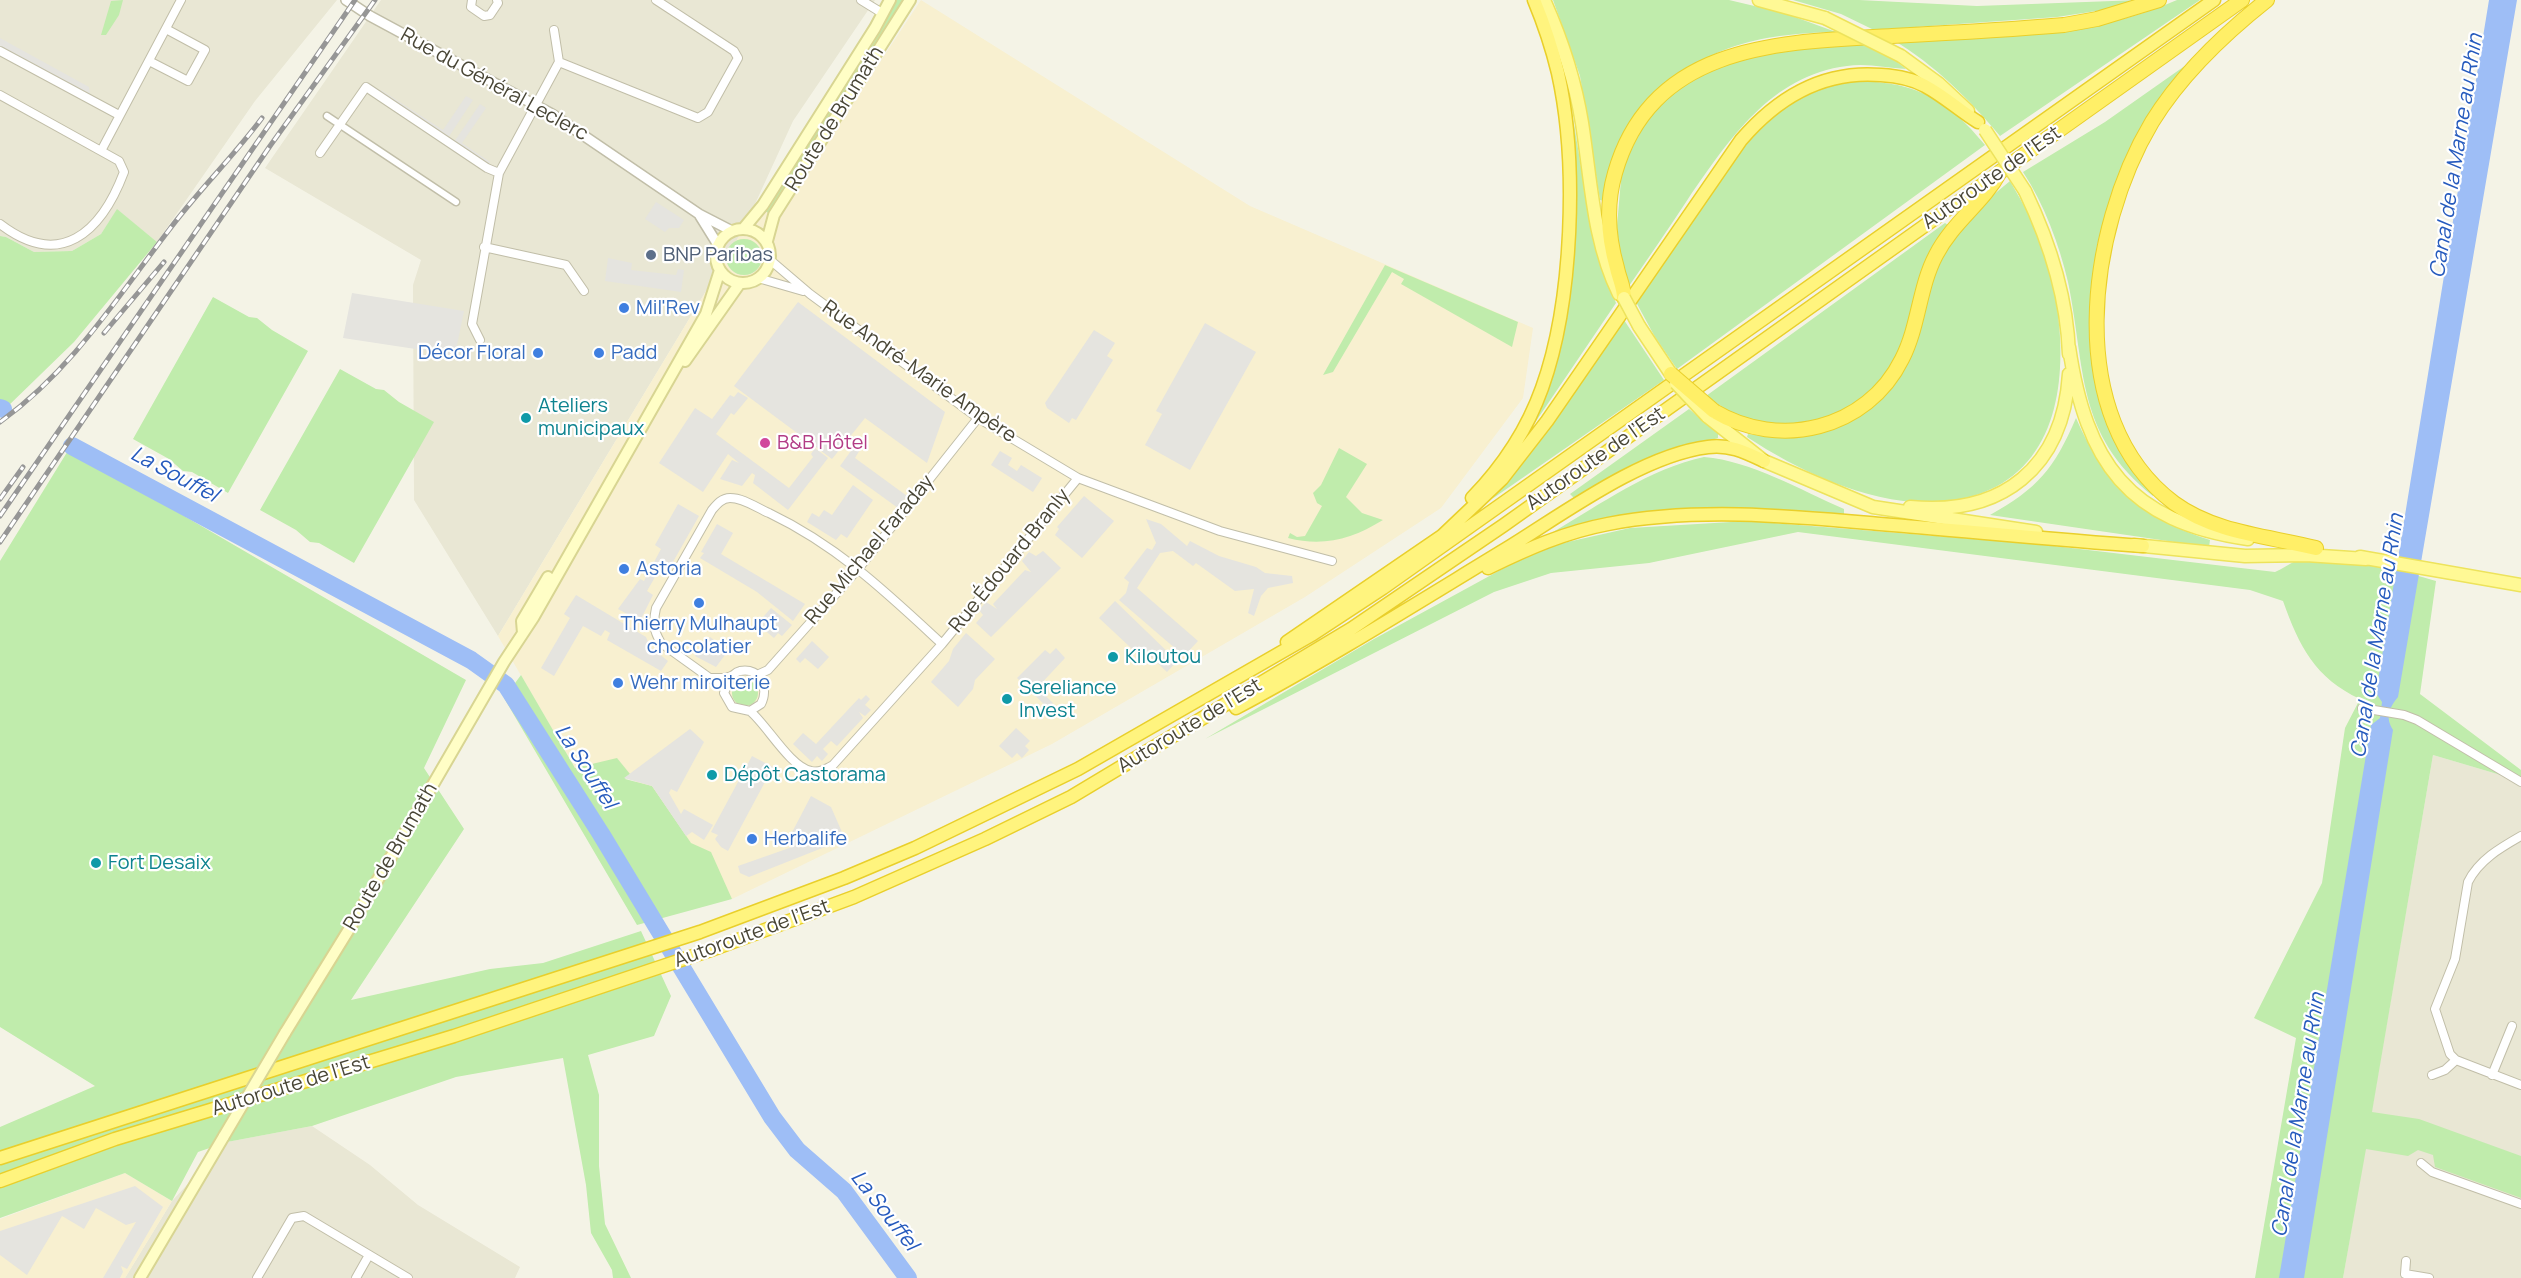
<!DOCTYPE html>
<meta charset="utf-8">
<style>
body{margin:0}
canvas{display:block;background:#f4f3e6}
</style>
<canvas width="2521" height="1278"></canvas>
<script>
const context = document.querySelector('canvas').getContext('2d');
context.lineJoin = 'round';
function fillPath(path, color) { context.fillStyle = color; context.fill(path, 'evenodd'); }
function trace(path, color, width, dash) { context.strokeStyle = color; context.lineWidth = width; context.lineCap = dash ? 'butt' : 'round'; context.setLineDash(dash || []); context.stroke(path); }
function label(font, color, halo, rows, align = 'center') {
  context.font = font + ' Manrope,sans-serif'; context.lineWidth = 4.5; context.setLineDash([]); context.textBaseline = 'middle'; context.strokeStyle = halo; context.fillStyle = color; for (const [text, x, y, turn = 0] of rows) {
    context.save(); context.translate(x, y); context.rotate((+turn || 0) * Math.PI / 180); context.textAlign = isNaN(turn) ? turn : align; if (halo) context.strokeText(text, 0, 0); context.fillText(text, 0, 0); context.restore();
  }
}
fillPath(new Path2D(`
 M0,0H337L255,101L157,242L117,210L101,234L72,251L34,252L6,237L0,236Z
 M381,0H875L793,121L744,228L498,636L414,500L413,285L421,260L265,168Z
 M2433,755L2521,781V1278H2343Z
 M312,1126L370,1165L418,1205L520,1267L515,1278H125L172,1201L227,1142Z`), '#e9e7d4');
fillPath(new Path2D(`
 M921,0L1250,206L1533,328L1523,398L1441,508L1305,597L1052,744L732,899L617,759L575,768L498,636L744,228L831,136Z
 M125,1173L172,1201L125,1278H0V1219Z`), '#f8f0d0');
fillPath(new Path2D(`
 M123,0L119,15L106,35H101L111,1Z
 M897,0H904L770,214L765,211Z
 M1553,0H1729L1784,13L1836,32C1756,34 1698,46 1643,110C1619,138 1607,164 1604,201L1600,200L1580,76Z
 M1793,0H1859L1977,6L2140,0L2116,8L2057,17L1874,30L1841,14Z
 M2177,0H2200L2000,136C1969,99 1935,65 1893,40C1990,37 2087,40 2177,0Z
 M1859,42L1892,58L1906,69C1886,68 1867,63 1847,66C1771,75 1728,141 1688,199C1669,228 1649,257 1629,286L1619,247L1617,226L1622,168L1648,117L1671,92L1731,57Z
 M2206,51L2165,97L2111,204L2097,245L2093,297L2112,432L2135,473L2154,494L2153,496C2075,434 2086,369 2068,282C2059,244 2044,204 2023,172L2105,122Z
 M1858,81C1917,82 1948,100 1985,145L1677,369L1655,337L1636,302C1661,265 1687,229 1712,193C1732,163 1752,131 1781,108C1804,91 1831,85 1858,81Z
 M1568,93C1583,163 1586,236 1616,303L1532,427V420C1546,387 1560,352 1567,316C1578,251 1575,159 1568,93Z
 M2010,181C2023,204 2038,229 2047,254C2053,270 2055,290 2057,307C2067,377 2059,464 1982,493C1905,522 1811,479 1747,437L1748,434L1769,437L1808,435L1825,431L1856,417L1921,324L1933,279L1946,250L1974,211Z
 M117,209L157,242L74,342L4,410L0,408V236L6,237L34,252L72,251L101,234Z
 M1945,223L1948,225C1919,268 1919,326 1890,370C1885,378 1875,385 1868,393C1851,410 1829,421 1804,424C1760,428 1742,421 1706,396Z
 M726 257a18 18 0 1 1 36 0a18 18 0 1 1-36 0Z
 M1385,265L1518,322L1512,347L1401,284L1404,279L1392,272L1333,372L1323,375Z
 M213,297L249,317L257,318L272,330L308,351L228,493L192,472L183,471L169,459L133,439Z
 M1624,320L1664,380L1492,499L1535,448Z
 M340,369L376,389L384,390L399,402L434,422L354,563L319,543L310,542L296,530L260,510Z
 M1689,409L1718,433V438L1659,455L1575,499L1570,494Z
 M2076,418C2107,488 2137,516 2210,540L2209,547L1990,515C2038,488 2054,469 2076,418Z
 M1339,448L1367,464L1346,497L1362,513L1383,520C1352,539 1324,547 1288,538L1290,533L1297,537L1305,536L1322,506L1317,503L1313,493L1321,485Z
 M69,449L466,680L424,768L464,829L351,1000L490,969L543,963L641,931L671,996L654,1036L588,1055L599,1095V1166L605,1224L631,1278H613L612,1270L591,1233L586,1185L563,1058L456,1077L312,1126L227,1142L198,1152L172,1201L125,1173L0,1218V1127L95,1086L0,1027V561Z
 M1704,457C1752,461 1800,490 1844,509V514C1746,506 1649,506 1553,532C1601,504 1649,469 1704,457Z
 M1748,521L2037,544L2275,572C2282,569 2289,564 2296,561C2327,551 2404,572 2436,581L2420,694L2521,770V781L2433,755L2372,1112L2419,1119L2521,1156V1198L2435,1167L2433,1155L2418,1150L2408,1156L2366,1149L2343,1278H2255L2296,1038L2254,1018L2322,883L2345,728L2360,699C2315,678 2299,646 2283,601L2250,590L1798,532L1649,563L1551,573L1494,592L1205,739L1374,639L1526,556L1554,545L1630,528Z
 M521,675L575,768L617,758L630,774L625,779L652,786L691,843L711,852L732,899L637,925L504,698Z
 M732 693a13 13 0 1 1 26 0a13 13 0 1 1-26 0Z`), '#c0ecac');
fillPath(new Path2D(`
 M0,38L89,87L90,95L0,46Z
 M381,90L443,130L466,96L473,100L448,138L380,93Z
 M480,104L486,108L462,143L490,162L488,165L454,142Z
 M656,202L684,220L679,228H669L665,232L645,219Z
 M608,258L632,263L631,270L676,275L678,269L684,270L681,292L605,281Z
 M352,293L464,311L455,355L343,338Z
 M798,302L945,412L927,463L865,418L832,459L734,386Z
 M1205,323L1256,352L1190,470L1145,445L1162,414L1156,411Z
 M1094,330L1115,343L1107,356L1113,360L1076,420L1072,418L1069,423L1047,408L1045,403Z
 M738,392L748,398L734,415L731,413L716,434L789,488L813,457L811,454L815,448L828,458L788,510L753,483L755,475L752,473L742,486L720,479L732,460L739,463L728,454L703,492L659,463L695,408L712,419L730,395L734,397Z
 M856,444L861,448L855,458L907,496L898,508L840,466Z
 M1000,451L1012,458L1008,465L1017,471L1021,465L1042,478L1033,492L991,465Z
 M853,485L873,500L847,538L841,534L836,540L807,522L812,513L819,517L824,510L832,515Z
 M1084,496L1114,521L1082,558L1055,535L1059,529L1057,527Z
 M678,504L699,516L669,569L662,565L647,591L653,595L640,621L618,609L640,579L644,581L661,549L655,545Z
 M1146,519L1161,524L1187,546L1190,541L1219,556L1256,567L1265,573L1292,576L1293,583L1268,588L1261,596L1254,616L1248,613L1254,589L1235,591L1196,563L1193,566L1173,551L1160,553L1137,588L1198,641L1184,656L1119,600L1126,593L1129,582L1124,578L1147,548L1152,550L1156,543Z
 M717,524L733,533L721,554L805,604L793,621L757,592L700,558L704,553L701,552Z
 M1043,551L1061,568L991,637L976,623L983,615L979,610L986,602L997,609L993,604L1025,570L1031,572L1022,561L1029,552L1036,556Z
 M576,595L646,637L650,647L668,661L661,671L607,640L610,633L605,630L601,636L583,626L554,676L541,668L570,618L564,614Z
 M1115,601L1177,661L1167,672L1150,656L1145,661L1099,618Z
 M771,608L792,625L782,636L778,633L774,638L757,624Z
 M966,633L995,659L975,680L973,689L958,707L931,682L949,661L953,649Z
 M710,637L728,651L716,667L695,656Z
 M812,641L829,657L818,669L805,658L800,663L796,659Z
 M1056,648L1065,658L1037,688L1053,703L1048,708L1017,678L1045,650L1050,654Z
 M866,695L870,699L865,705L871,710L865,716L859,712L863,718L837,746L831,741L823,749L828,754L822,761L817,756L812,762L793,744L803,733L816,744L859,698L861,700Z
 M1016,728L1030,741L1025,746L1029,750L1022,758L1017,753L1012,758L999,746Z
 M690,729L704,742L677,792L671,789L669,793L681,814L684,809L713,825L704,840L692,832L686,836L652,786L624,778Z
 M752,756L773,767L728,851L721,847L715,839L718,835L711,832Z
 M811,796L831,807L845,839L749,877L740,873L738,866L795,846L787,842Z
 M135,1186L163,1207L127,1269L121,1266L123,1272L120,1278H103L136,1222L126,1225L96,1208L84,1229L62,1216L27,1275L0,1255V1231Z`), '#e5e4df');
fillPath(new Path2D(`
 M2489,0H2517L2398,697C2389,708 2385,717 2393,730L2304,1278H2279L2371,725L2380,718L2382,702L2376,693Z`), '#9ebef6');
trace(new Path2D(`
 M0,408L3,409
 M72,446L471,660L506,685L601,834L772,1117L797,1150L844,1191L908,1278`), '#9ebef6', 18);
const pedestrian = new Path2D(`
 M327,116L456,202`);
const minor = new Path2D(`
 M472,0L471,7L484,16L490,15L498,3L497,0
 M861,0L882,13
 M554,30L559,62
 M0,51L119,115
 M149,61L188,81L205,50L166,29
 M0,95L101,151L181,0
 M320,153L366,87L487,168L499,173
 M0,224C60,270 101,233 124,172L119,161L101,151
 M484,247L566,265L584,291
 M769,259L810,294L978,418L1078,478L1220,531L1332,561
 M758,278L803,291
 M480,340L472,324L499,173L559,62L698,118L708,112L738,58L734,51L656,0
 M757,675L768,670L859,568L978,418
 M712,678C718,678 726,679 731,676C738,673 733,673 740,671C761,667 769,689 761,704L750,711L732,707L724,693L731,677
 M725,689L661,643C653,630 653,622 656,608L712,510C717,504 722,498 730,498C744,498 757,508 769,513C838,546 887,593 942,644
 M2362,708L2404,715L2417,720L2521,782
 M750,711C767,725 790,767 811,771C819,773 826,769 833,765L942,644L1078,478
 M2521,836C2500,848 2479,860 2468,882L2455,959L2435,1009L2450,1054L2456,1060L2521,1085
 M2432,1075L2445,1070L2456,1060
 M2492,1075L2512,1026
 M2421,1163L2432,1172L2521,1204
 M2406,1261L2405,1274L2429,1278
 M257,1278L292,1218L304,1216L408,1278
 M356,1278L369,1255`);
const tertiary = new Path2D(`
 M346,0L370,16L552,114L699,214L732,231
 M700,216L718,245`);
const secondary = new Path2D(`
 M744,228L763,205L875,28L890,0
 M716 256a27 27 0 1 1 54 0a27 27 0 1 1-54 0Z
 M767,241L774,215L910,0
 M685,361L740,283
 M523,633L522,621L548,577
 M285,1033L351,926L504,662L533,618L706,314L720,270
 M140,1278L224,1136`);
const primary = new Path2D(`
 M1544,0C1562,40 1575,80 1582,123C1591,180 1593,242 1619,294
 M1759,0L1825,18
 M1901,56L1938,83L1968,111
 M2025,191C2050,243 2067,296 2069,354
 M1639,326L1671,374
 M2069,347C2086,462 2128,522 2248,539
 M1707,416L1764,461L1873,507L2036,532
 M1910,507C2002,516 2063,468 2069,374
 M2134,545L2245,556L2306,555L2366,559
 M2360,557L2521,585`);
const trunk = new Path2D(`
 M1472,498C1503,466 1527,430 1542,388C1573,302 1578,163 1558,73C1552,48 1544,24 1534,0
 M1488,568C1527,549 1565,532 1608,524C1697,507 1790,516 1880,524C1967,531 2055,540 2143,546
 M1287,642L1442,536L1502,479L1547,421L1741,140C1777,98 1823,70 1881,75C1896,76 1911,78 1925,86C1944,96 1960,111 1978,122
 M1236,708C1328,659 1417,603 1506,549C1563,514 1642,455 1708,447C1729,444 1745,452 1764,461
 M0,1158L700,932L844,878L915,848L1078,769L1313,634L1383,588L2214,0
 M0,1181L115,1139L454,1036L711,950L854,897L985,839L1071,797L1351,629L1504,525L1996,175`);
const motorway = new Path2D(`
 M2267,0C2224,34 2181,75 2152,122C2088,229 2061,418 2174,503C2215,533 2268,536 2316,548
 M1624,298C1624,287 1619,278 1617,268C1608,237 1606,204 1615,173C1652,43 1782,42 1892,36C1950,33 2007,30 2064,25L2097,19L2159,0
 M1714,411C1779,450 1867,430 1902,359C1919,326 1919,287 1936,255C1953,222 1983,203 2000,172L2242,0`);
trace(pedestrian, '#c1bea8', 9);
trace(minor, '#c1bea8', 10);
trace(tertiary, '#c1bea8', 12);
trace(secondary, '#d8d592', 14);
trace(primary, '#ede35c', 15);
trace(trunk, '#e9cf2b', 15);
trace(motorway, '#e9cf2b', 16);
trace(pedestrian, '#fff', 6);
trace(minor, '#fff', 8);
trace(tertiary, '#fff', 9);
trace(secondary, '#fffec6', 10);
trace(primary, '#fff995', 12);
trace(trunk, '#fff47e', 12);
trace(motorway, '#ffef67', 14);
const rail = new Path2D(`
 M104,333L164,262
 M0,422C72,370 116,299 169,230C198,191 233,157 262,118
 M0,499L23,467
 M0,516L355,0
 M0,542L270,146L375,0`);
trace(rail, '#969696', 5);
trace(rail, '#fff', 3, [9]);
const secondaryBridge = new Path2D(`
 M224,1136L285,1033`);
const primaryBridge = new Path2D(`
 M1825,18L1901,56
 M1985,130L2025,191
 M1624,298L1639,326
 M1676,383L1707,416`);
const motorwayBridge = new Path2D(`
 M1671,374L1714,411`);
trace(secondaryBridge, '#d8d592', 14, []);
trace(primaryBridge, '#ede35c', 15, []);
trace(motorwayBridge, '#e9cf2b', 16, []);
trace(secondaryBridge, '#fffec6', 10);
trace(primaryBridge, '#fff995', 12);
trace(motorwayBridge, '#ffef67', 14);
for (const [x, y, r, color] of [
 [651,255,6,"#5c6f8a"],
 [624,308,6,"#3f7fe0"],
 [538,353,6,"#3f7fe0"],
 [599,353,6,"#3f7fe0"],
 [526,418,6,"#0f9aa8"],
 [765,443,6,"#d1479c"],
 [624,569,6,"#3f7fe0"],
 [699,603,6,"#3f7fe0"],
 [1113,657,6,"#0f9aa8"],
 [618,683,6,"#3f7fe0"],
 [1007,699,6,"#0f9aa8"],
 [712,775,6,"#0f9aa8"],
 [752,839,6,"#3f7fe0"],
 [96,863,6,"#0f9aa8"]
]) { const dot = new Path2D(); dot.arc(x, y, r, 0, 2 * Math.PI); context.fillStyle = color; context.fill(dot); trace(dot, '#fff', 2); }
label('20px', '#484535', '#fff', [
 ["Rue du Général Leclerc",494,85,29],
 ["Route de Brumath",835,119,-58],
 ["Autoroute de l’Est",1992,178,-35],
 ["Rue André-Marie Ampère",919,372,35],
 ["Autoroute de l’Est",1596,459,-35],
 ["Rue Michael Faraday",870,550,-50],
 ["Rue Édouard Branly",1010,561,-51],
 ["Autoroute de l’Est",1190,726,-31],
 ["Route de Brumath",391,857,-60],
 ["Autoroute de l’Est",752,934,-20],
 ["Autoroute de l’Est",291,1086,-17]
]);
label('20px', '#4e5e75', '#fff', [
 ["BNP Paribas",663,255]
], 'left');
label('20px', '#366cbe', '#fff', [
 ["Mil'Rev",636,308],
 ["Décor Floral",526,353,"right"],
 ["Padd",611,353],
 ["Astoria",636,569],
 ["Thierry Mulhaupt",699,624,"center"],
 ["chocolatier",699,647,"center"],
 ["Wehr miroiterie",630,683],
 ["Herbalife",764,839]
], 'left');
label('20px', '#0d838f', '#fff', [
 ["Ateliers",538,406],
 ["municipaux",538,429],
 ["Kiloutou",1125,657],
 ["Sereliance",1019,688],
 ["Invest",1019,711],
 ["Dépôt Castorama",724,775],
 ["Fort Desaix",108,863]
], 'left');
label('20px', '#b23c85', '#fff', [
 ["B&B Hôtel",777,443]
], 'left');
label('italic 21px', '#255abd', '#fff', [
 ["Canal de la Marne au Rhin",2457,156,-81],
 ["La Souffel",174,475,28],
 ["Canal de la Marne au Rhin",2378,636,-81],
 ["La Souffel",585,767,57],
 ["Canal de la Marne au Rhin",2299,1115,-81],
 ["La Souffel",884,1211,52]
]);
</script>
